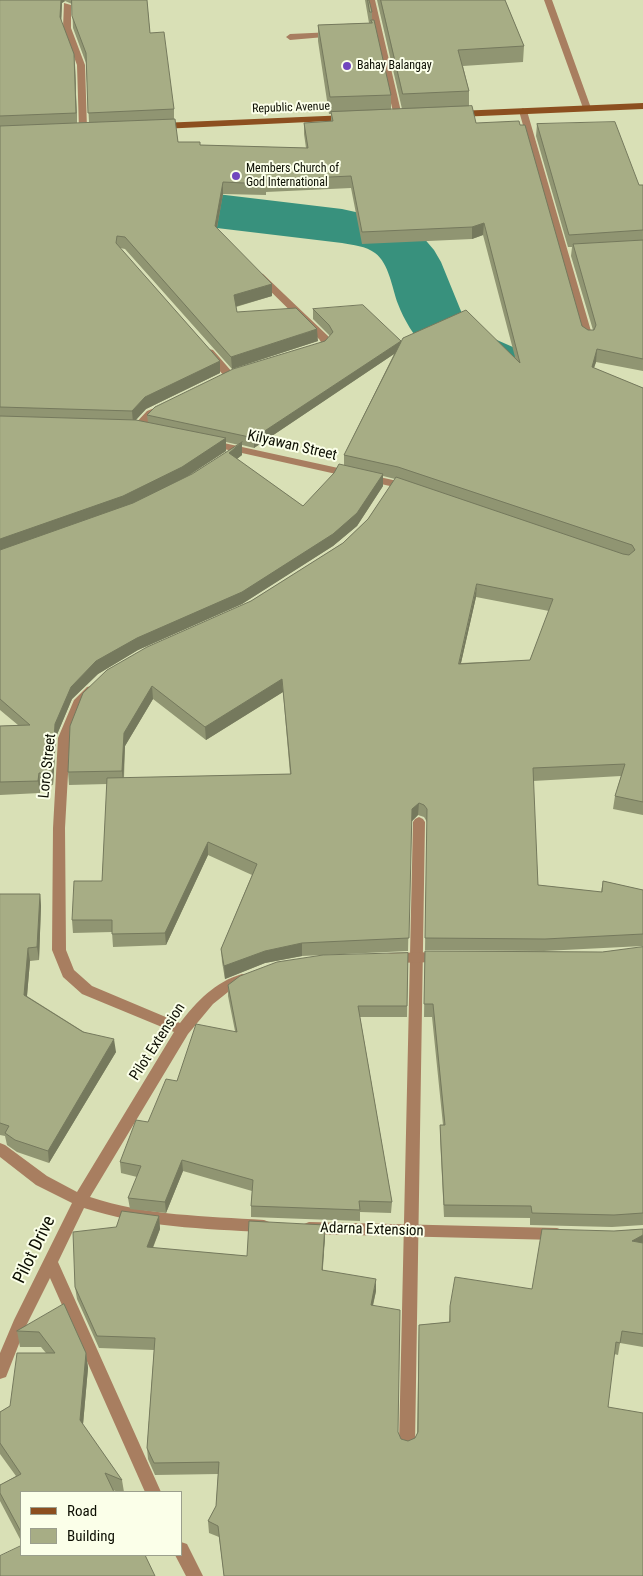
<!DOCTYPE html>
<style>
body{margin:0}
#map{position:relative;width:643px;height:1576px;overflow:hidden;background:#d9e0b6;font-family:"Roboto Condensed",sans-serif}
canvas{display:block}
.legend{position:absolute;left:20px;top:1491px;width:162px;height:65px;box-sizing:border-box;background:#fbffe9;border:1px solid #9b9f8d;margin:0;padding:6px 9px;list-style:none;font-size:15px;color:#0c0e02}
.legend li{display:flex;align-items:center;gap:10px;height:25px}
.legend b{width:25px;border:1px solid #9b9f8d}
</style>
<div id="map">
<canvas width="643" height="1576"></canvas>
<ul class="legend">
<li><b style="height:6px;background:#8c4f1f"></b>Road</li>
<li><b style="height:14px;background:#a7ad85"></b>Building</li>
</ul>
</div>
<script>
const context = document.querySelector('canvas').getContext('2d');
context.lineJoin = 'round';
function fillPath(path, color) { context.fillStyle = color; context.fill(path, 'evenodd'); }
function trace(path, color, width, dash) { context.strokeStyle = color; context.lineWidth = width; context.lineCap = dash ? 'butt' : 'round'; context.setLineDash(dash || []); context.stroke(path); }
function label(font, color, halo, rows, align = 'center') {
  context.font = font + ' "Roboto Condensed",sans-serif'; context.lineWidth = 4; context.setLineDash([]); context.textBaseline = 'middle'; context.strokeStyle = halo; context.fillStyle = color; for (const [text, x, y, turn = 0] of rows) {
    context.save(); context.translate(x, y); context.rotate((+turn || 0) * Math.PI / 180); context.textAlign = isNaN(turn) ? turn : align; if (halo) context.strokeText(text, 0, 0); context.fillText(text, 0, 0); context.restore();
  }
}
fillPath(new Path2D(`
 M0,147L20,152L71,173L125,183L342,209L405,223L416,229L434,250L441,262L463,316L471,324L490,337L538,358L643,388V427C586,413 467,388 426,349C414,336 404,320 398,304C392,288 389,263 375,253C366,246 353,245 342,243L125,217L37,199L0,184Z`), '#38917d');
fillPath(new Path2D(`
 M367,0H375L402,116L401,118L394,116Z
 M64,3L71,5V28L85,65L87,129L83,132L79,129L77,65L63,28Z
 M333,32L337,34L336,36L290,40L286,37L290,34Z
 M523,108L527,111L593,338L592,340L588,341L583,338L519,111Z
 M419,817L423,819L425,822L415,1444L413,1449L407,1451L401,1449L399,1444L413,822L415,819Z`), '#a87e60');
fillPath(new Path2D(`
 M544,0H552L591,108L590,110L583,108Z
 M260,273L263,274L328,336L331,343C327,348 318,353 311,351V347L321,342L319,339L257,278L255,276Z
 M209,349L213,350L233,373V377H225L205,354V350Z
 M162,405L166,406L167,408L155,415L141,430H133L132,428L133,426L147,411Z
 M210,440L393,480L412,486L413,488L408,491L390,486L206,445L205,443L206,441Z
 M91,686L97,690L83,705L70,738L65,828L66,950L74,970L92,986L180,1023C197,1001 215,982 242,974L247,975L249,979L247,983L228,992L213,1004L188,1034L90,1197C146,1216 206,1216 264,1220L269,1222L271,1226L269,1230L264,1232C203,1229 143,1227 84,1208L58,1262L161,1492H145L50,1278L26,1326L6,1377L0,1379V1353L14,1320L72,1203L36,1185L0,1157V1143L5,1145L47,1176L77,1192L174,1032L82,994L63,977L52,950L53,828L58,738L74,700L87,687Z
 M441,952L446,953L448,957L446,961L441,962L391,963L386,962L384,958L386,954L391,953Z
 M309,1222L557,1228L562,1230L564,1234L562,1238L557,1240L309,1234L304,1232L302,1228L304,1224Z
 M181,1542L187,1544L203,1576H186L175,1555H181Z`), '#a87e60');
fillPath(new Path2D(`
 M643,103V109L458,117L454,114L458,111Z
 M348,115L352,118L351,120L161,129L157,126L161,123Z`), '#8c4f1f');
fillPath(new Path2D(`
 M0,0H147L150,33L174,109V119L178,142H200V145L306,148L304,134V123L331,121V114H329L318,41V25L369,23L365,0H369L372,12V20L391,95V110L402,109L377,0H505L524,46L523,62L463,66L469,91V107L476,123L582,326L588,330H593L571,256L572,247H568L536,136L537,124L639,185H643V371L596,362L594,368L643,388V815L613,809L615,796L621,776L533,781L538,885L601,892L603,881L643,890V946L544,951L425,950L427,822L424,817L418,815L411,822L408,951L302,956L265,963L225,979L222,962L221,949L252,875L208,855L166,945L113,947L112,932L73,933L72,920L102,881L107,784L69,785L68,772L70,726L251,601L343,543L368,519L395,479L383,476V486L357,526L333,546L242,604L138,650L98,674L72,699L56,737L53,785L40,786V793L0,795V797V726L18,725L0,710ZM65,1L72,4L73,28L86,63L89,122L77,123L75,65L61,20L62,3ZM351,188L362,244L472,239L483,235L515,357L401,342V341L313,309V319L330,336L325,341L147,415L148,423L136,420L146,409L220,373V361L120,248L125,249L232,369L318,341L237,312L236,307L272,296L217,228L223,194L266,195V192ZM394,354L344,455V465L303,506L237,459L242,455V445L254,448ZM226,442L239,445L188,476L226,451ZM476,597L549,611L530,660L461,663ZM283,692L290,774L124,778L125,746L153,699L206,740Z
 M0,894H40L41,906L39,960L30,961L27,996L116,1052L49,1163L17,1152L7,1145L5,1136L0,1135Z
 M643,947V1225L612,1227L530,1225V1218L444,1217L440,1137V1125H443L432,1017H424L425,951L602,952Z
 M408,953L407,1017H360L392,1202L391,1213L360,1212V1221L251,1217V1206L252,1191L183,1171L166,1213L130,1209L128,1198L137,1177L121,1173L120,1162L177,1081L235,1031L228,996V985Z
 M159,1216L160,1229L153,1248L247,1256L325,1225V1237L322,1270L376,1291L373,1306L398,1432L401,1439L408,1441L415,1438L417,1434L419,1325L449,1322L450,1306L532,1289L614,1231L643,1229V1347L620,1343L618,1355L614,1354L608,1407L643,1576H224L219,1537L209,1533L208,1521L216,1506L218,1474L155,1475L148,1459L147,1448L154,1350L99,1348L77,1299L75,1287L116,1227Z
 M64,1304L86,1353L88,1368L83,1425L122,1480L124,1492H118L113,1490L21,1492V1541L0,1501V1485L16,1476L0,1454V1412L10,1406L46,1353L41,1347H20L17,1331Z`), '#909572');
fillPath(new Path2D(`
 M61,0H64L65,1L62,3L61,28L60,17Z
 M74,54L75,65L77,125L76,113Z
 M223,182V194L215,238V226Z
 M484,223L483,235L472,239V227Z
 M272,284V296L234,307V295Z
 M317,329L318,341L232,369L231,357Z
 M401,341L400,350L254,448V438Z
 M597,349L596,362L590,379L592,367Z
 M220,361V373L146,409L133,423L132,411L145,397Z
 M226,438V451L183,479L124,508L0,552V539Z
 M242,442V455L229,465V453Z
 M383,474V486L357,526L333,546L242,604L138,650L98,674L72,699L56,737L53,785L52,773L55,724L71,687L96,661Z
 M477,584L476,597L458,676L459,664Z
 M282,679L283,692L206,740L205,727Z
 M152,686L153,699L125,746L123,783L122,771L124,733Z
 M39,773L40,786V793L38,781Z
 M419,803L418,815L411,822L412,809Z
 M208,842V855L166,945L165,933Z
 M40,894L41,906L39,960L37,947Z
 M302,943V956L265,963L225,979L224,966L265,951Z
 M28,948L30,961L26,1007L24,995Z
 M114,1039L116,1052L49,1163L48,1151Z
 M182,1160L183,1171L166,1213L165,1202Z
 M159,1216L160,1229L148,1259L147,1247Z
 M325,1225V1237L322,1282V1270Z
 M643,1235V1246L632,1241Z
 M376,1279V1291L370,1317L371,1305Z
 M86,1353L88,1368L82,1435L80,1420Z`), '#75795d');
const building = new Path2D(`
 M0,0H61L60,17L74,54L76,113L0,116Z
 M72,0H147L150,33L164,32L174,109L88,113L86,53L72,16Z
 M368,0H369L372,12H370Z
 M381,0H505L524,46L458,50L469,91L403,94Z
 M371,20H374L391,95L330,97L318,25L372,23Z
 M472,106L476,123L519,121L520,125H525L582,326L588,330H594L596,325L573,244L643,240V359L597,349L592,367L643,388V802L615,796L625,764L533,768L538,885L602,892L603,881L643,890V934L545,939L425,938L427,809L424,805L419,803L412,809L409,938L302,943L265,951L224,966L221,949L257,864L208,842L165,933L112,934V920H72L74,881H102L107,778L291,774L282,679L205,727L152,686L124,733L122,771L68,772L70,726L83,693L107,670L147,647L251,601L343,543L368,519L396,477L623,554L629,555L635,550L632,545L398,467L344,455L403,338L466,310L520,363L484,223L472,227L362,232L351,176L266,180V184L223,182L215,226L272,284L234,295L237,312L296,308L317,329L231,357L125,237L117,236L116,243L220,361L145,397L132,411L0,407V126L175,119L178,142H200V145L308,148L304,123L333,121L331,112ZM477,584L553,599L530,660L459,664Z
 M615,122L639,185H643V230L569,235L537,124Z
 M363,305L401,341L254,438L147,415L155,407L233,369L325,341L333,332L329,325L313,309Z
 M0,416L136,420L226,438L182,467L123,496L0,539Z
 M242,442L229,453L303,506L334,473L339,464L383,474L357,513L333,534L242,592L137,638L96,661L71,687L55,724L52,773H39L38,781L0,782V726L30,725L0,699V550L133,503L192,474Z
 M0,894H40L37,947L28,948L24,995L83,1032L114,1039L48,1151L15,1140L5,1133L9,1126L0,1123Z
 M643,947V1213L614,1215L532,1213L531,1206L444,1205L440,1125H445L433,1004H424L425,951L602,952Z
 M408,953L407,1006H358L392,1202L359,1201L360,1210L251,1206L253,1180L182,1160L165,1202L128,1198L141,1166L120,1162L136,1120L148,1122L166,1079L177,1081L196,1024L237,1032L228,985L240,976L277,962L323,955Z
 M122,1211L159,1216L147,1247L247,1256L249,1221L325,1225L322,1270L376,1279L371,1305L400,1310L398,1432L401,1439L408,1441L415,1438L418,1432L419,1325L450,1322V1306L455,1277L532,1289L542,1229L614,1231L643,1229V1235L632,1241L643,1243V1334L622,1331L620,1343L616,1342L608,1407L643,1413V1576H224L218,1526L208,1521L216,1506L219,1462L154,1463L147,1448L155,1338L97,1336L75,1287L73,1232L116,1227Z
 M64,1304L86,1353L80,1420L122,1480L105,1473L114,1492H21V1532L0,1493V1485L21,1474L0,1443V1412L10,1406L17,1353H55L39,1332L17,1331Z
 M21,1546V1555H145L155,1576H0V1556Z`);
fillPath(building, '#a7ad85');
trace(building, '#75795d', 1);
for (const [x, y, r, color] of [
 [347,66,5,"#7146be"],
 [236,176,5,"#7146be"]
]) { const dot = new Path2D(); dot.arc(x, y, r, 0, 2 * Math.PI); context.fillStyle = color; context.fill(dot); trace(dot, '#fbffe9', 2); }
label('12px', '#0c0e02', '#fbffe9', [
 ["Bahay Balangay",357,66],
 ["Members Church of",246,169],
 ["God International",246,183]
], 'left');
label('12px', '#0c0e02', '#fbffe9', [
 ["Republic Avenue",291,108,-2]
]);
label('15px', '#0c0e02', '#fbffe9', [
 ["Kilyawan Street",292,446,13],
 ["Loro Street",48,766,-84],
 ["Pilot Extension",158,1042,-57],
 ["Adarna Extension",372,1230,2]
]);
label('18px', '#0c0e02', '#fbffe9', [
 ["Pilot Drive",35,1250,-64]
]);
</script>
